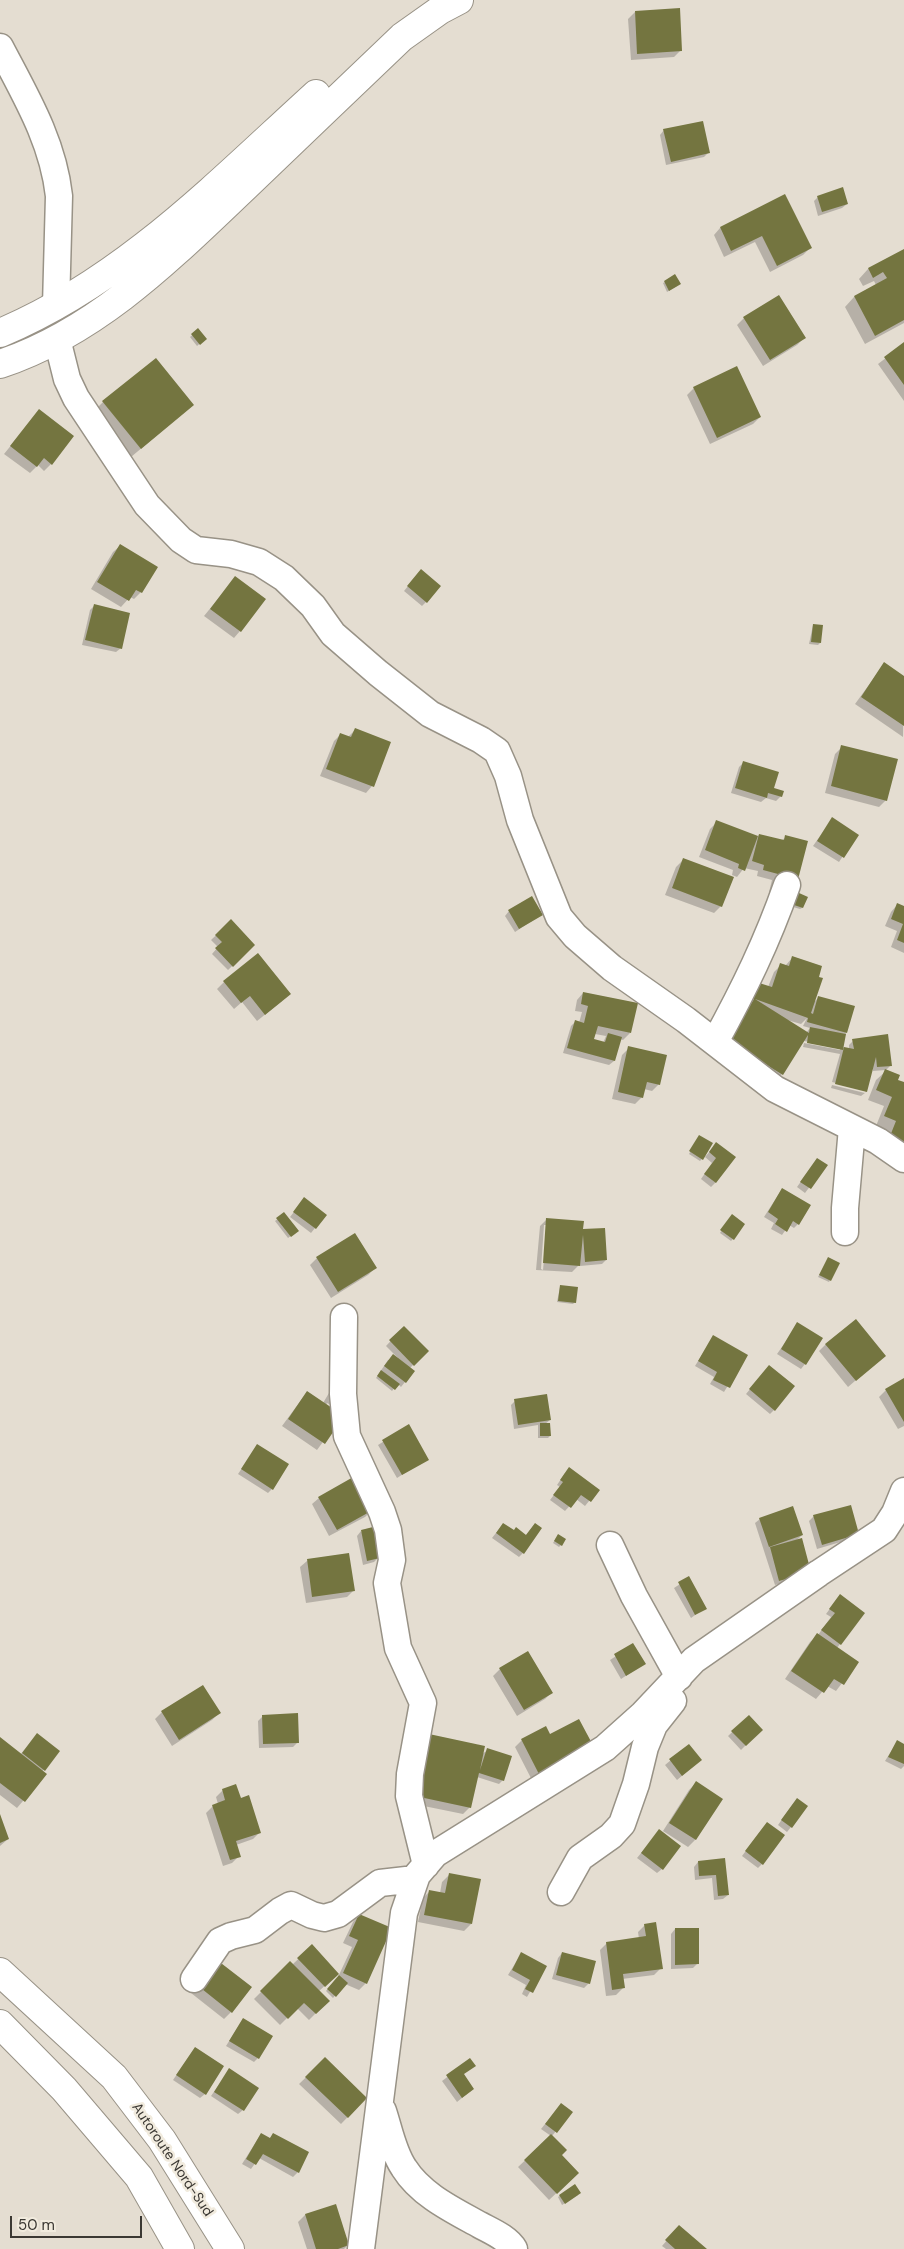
<!DOCTYPE html>
<style>
body{margin:0}
#map{position:relative;width:904px;height:2249px;overflow:hidden;background:#e4ddd1;font-family:"DM Sans",sans-serif}
canvas{display:block}
.scale{position:absolute;left:10px;top:2216px;width:132px;height:22px;box-sizing:border-box;border:2px solid #3b3833;border-top:0;padding-left:6px;font-size:15px;line-height:18px;white-space:nowrap;color:#3b3833;-webkit-text-stroke:4px #f1ebde;paint-order:stroke}
</style>
<div id="map">
<canvas width="904" height="2249"></canvas>
<div class="scale">50 m</div>
</div>
<script>
const context = document.querySelector('canvas').getContext('2d');
context.lineJoin = 'round';
function fillPath(path, color) { context.fillStyle = color; context.fill(path, 'evenodd'); }
function trace(path, color, width, dash) { context.strokeStyle = color; context.lineWidth = width; context.lineCap = dash ? 'butt' : 'round'; context.setLineDash(dash || []); context.stroke(path); }
function label(font, color, halo, rows, align = 'center') {
  context.font = font + ' "DM Sans",sans-serif'; context.lineWidth = 5; context.setLineDash([]); context.textBaseline = 'middle'; context.strokeStyle = halo; context.fillStyle = color; for (const [text, x, y, turn = 0] of rows) {
    context.save(); context.translate(x, y); context.rotate((+turn || 0) * Math.PI / 180); context.textAlign = isNaN(turn) ? turn : align; if (halo) context.strokeText(text, 0, 0); context.fillText(text, 0, 0); context.restore();
  }
}
fillPath(new Path2D(`
 M635,12L681,50L674,57L631,60L628,19Z
 M664,130L708,153L704,157L666,165L660,135Z
 M785,196L810,248L803,255L770,272L755,242L724,257L714,235L720,228Z
 M818,197L847,204L842,208L818,216L814,201Z
 M904,250V323L865,344L845,307L854,297L876,285L874,281L863,286L859,279L868,269Z
 M665,282L677,286L667,292L663,283Z
 M744,318L804,338L797,345L763,366L737,325Z
 M198,330L205,339L197,346L190,337Z
 M904,344V401L878,364Z
 M694,388L760,417L753,424L710,444L687,395Z
 M103,402L193,405L131,457L94,411Z
 M39,411L51,464L44,471L38,465L30,473L4,454Z
 M120,546L141,592L134,599L130,597L121,607L91,589L113,552Z
 M417,575L426,602L422,606L404,591Z
 M235,578L240,631L234,638L204,616Z
 M94,606L121,648L116,652L82,645L90,610Z
 M813,625L820,643L818,645L809,644Z
 M884,664L904,677L903,737L855,704Z
 M355,730L372,786L366,793L320,776L334,741L341,734L348,737Z
 M842,747L886,800L879,807L825,793L835,754Z
 M744,762L781,796L776,801L766,798L761,802L731,793L739,767Z
 M832,819L857,835L839,862L813,846Z
 M717,822L757,837L759,835L781,841L786,837L787,897L769,892L772,880L757,876L758,871L744,868L737,877L732,875L733,870L699,857L710,829Z
 M683,860L721,906L714,913L665,895L676,867Z
 M799,895L802,908L800,909L793,907Z
 M897,905L904,907V953L891,947L897,931L885,926L891,912Z
 M509,911L541,915L515,932L505,916Z
 M231,921L254,945L228,970L212,954L218,947L211,940Z
 M793,957L813,1003L819,997L846,1033L842,1047L849,1049V1045L853,1041L891,1065L886,1070L873,1071V1066L865,1093V1090L832,1082L840,1054L803,1047L804,1043L840,1050V1048L804,1041L782,1074L775,1081L722,1048L749,990L768,987L774,972L781,965L785,966ZM807,1018L803,1026L810,1028L806,1033L787,1020L801,1024Z
 M224,982L282,1001L257,1021L242,1002L234,1009L217,989Z
 M583,993L630,1033L623,1040L620,1039L614,1061L609,1065L563,1053L571,1026L575,1022L579,1023L582,1012L575,1011L577,1000ZM595,1034L606,1036L603,1043L593,1040Z
 M629,1048L659,1084L652,1091L644,1089L642,1097L635,1104L612,1099L622,1055Z
 M886,1071L896,1080L904,1084V1157L878,1155L888,1131L876,1126L884,1106L868,1100L876,1080Z
 M832,1085L865,1093L861,1096L831,1088Z
 M698,1139L702,1159L700,1161L689,1154Z
 M716,1144V1182L711,1187L701,1179L712,1163L705,1157Z
 M817,1159L826,1165L805,1193L797,1187Z
 M782,1189L798,1224L794,1228L789,1225L782,1235L771,1229L774,1223L764,1217Z
 M300,1204L315,1228L311,1233L290,1217Z
 M284,1214L295,1233L288,1238L275,1221Z
 M730,1218L733,1239L731,1241L720,1233Z
 M547,1219L582,1231L606,1260L602,1264L580,1266V1264L572,1272L536,1270L540,1226ZM544,1225H547L543,1270L541,1269Z
 M317,1258L375,1268L368,1275L331,1298L310,1265Z
 M828,1259L830,1280L829,1282L818,1277Z
 M560,1287L575,1302L573,1304L557,1302Z
 M798,1324L805,1364L801,1369L777,1354Z
 M404,1327L427,1351L409,1369L405,1382L401,1387L398,1384L392,1391L376,1378L388,1360L398,1358L386,1346Z
 M713,1337L746,1356L724,1392L710,1384L714,1377L695,1366Z
 M826,1344L884,1356L848,1387L819,1351Z
 M765,1371L774,1410L770,1414L746,1394Z
 M904,1379V1426L898,1429L879,1397L886,1390Z
 M307,1392L323,1403L329,1393L343,1401L338,1409L327,1403L326,1405L342,1416L317,1450L282,1426Z
 M515,1401L550,1420L545,1424L550,1436L548,1438H538V1425L514,1429L511,1405Z
 M408,1426L427,1459L397,1478L378,1445Z
 M257,1446L272,1489L268,1493L238,1474Z
 M565,1473L598,1490L585,1506L576,1499L565,1511L550,1500L560,1487L557,1485Z
 M319,1498L372,1510L365,1517L329,1536L312,1504Z
 M814,1516L854,1538L817,1549L809,1521Z
 M760,1519L802,1535L796,1541L805,1576L775,1585L755,1523Z
 M503,1524L513,1532L525,1536L535,1524L523,1553L519,1557L492,1538Z
 M361,1531L378,1558L374,1562L363,1565L357,1536Z
 M556,1538L561,1545L559,1547L553,1543Z
 M348,1554L354,1590L347,1597L306,1603L300,1567L307,1561Z
 M689,1578L705,1608L691,1618L674,1588Z
 M840,1595V1644L837,1648L858,1662L836,1691L827,1686L816,1699L785,1679L810,1642L818,1635L831,1617L826,1614Z
 M633,1645L644,1664L621,1679L610,1660Z
 M527,1653L552,1692L545,1699L517,1716L493,1676L500,1669Z
 M162,1712L219,1713L212,1720L172,1746L155,1719Z
 M263,1716L298,1742L293,1747L259,1748L258,1721Z
 M749,1716L761,1730L741,1750L728,1736Z
 M579,1720L534,1784L515,1747L522,1740L549,1736Z
 M0,1739L20,1755L33,1739L58,1751L42,1772L45,1775L17,1808L0,1795Z
 M897,1742L904,1745V1766L901,1769L885,1761Z
 M689,1745L701,1760L677,1780L665,1765Z
 M488,1750L503,1780L499,1784L477,1777L470,1807L463,1814L409,1803Z
 M696,1783L721,1799L695,1840L688,1847L663,1831L689,1790Z
 M223,1790L240,1799L260,1832L253,1839L236,1845L239,1856L232,1863L223,1866L206,1813L213,1806L218,1804L216,1797Z
 M793,1804L791,1827L787,1832L778,1825Z
 M0,1817L8,1839L0,1846Z
 M763,1828L762,1864L758,1868L742,1856Z
 M659,1831L662,1869L657,1873L637,1858Z
 M724,1860L728,1895L723,1899L714,1900L712,1878L695,1880L694,1867L698,1862Z
 M449,1875L471,1924L464,1931L418,1922L423,1898L430,1891L440,1893L442,1882Z
 M359,1915L366,1983L359,1990L345,1984L333,1998L326,1991L338,1977L352,1947L343,1943L353,1922Z
 M645,1925L661,1968L654,1975L622,1979L623,1988L616,1995L606,1996L600,1950L607,1943L639,1939L638,1932Z
 M675,1929L697,1964L693,1968L671,1969V1934Z
 M312,1946L338,1974L319,1991L328,2001L309,2020L297,2008L280,2025L254,1999L290,1963L293,1964Z
 M562,1953L589,1983L584,1988L552,1979L558,1958Z
 M521,1954L545,1966L527,1997L522,1994L526,1985L508,1975Z
 M210,1968L231,2012L224,2019L191,1993Z
 M243,2019L258,2058L254,2062L226,2046Z
 M195,2048L205,2094L200,2098L173,2080Z
 M325,2059L366,2098L341,2124L299,2084Z
 M470,2060L463,2075L473,2089L457,2102L442,2081Z
 M229,2070L243,2110L238,2114L211,2096Z
 M557,2109L571,2112L552,2136L561,2155L578,2173L549,2200L518,2167L551,2136L541,2129Z
 M261,2134L269,2139L273,2135L298,2172L293,2177L259,2158L251,2169L242,2164Z
 M574,2185L578,2195L562,2205L558,2197Z
 M335,2205L348,2245L344,2249H307L298,2222L305,2215Z
 M675,2231L705,2249H666L662,2246Z`), '#0003');
fillPath(new Path2D(`
 M680,8L682,51L637,54L635,11Z
 M703,121L710,153L671,162L663,129Z
 M843,187L848,204L822,212L817,196Z
 M785,194L812,248L777,266L762,236L731,251L720,227Z
 M904,249V320L875,336L854,296L887,278L883,272L873,278L868,268Z
 M675,274L681,284L669,291L664,281Z
 M779,295L806,338L770,360L743,317Z
 M198,328L207,339L200,345L191,334Z
 M904,342V385L884,357Z
 M156,358L194,405L141,449L102,401Z
 M737,366L761,417L717,438L693,387Z
 M39,409L74,436L52,465L44,458L37,467L10,446Z
 M120,544L158,567L142,593L136,590L129,601L97,582Z
 M421,569L441,586L427,603L407,586Z
 M235,576L266,599L241,632L210,609Z
 M94,604L130,613L122,649L85,640Z
 M813,624L823,625L821,643L811,642Z
 M884,662L904,676V726L861,697Z
 M355,728L391,742L374,787L326,769L340,733L351,737Z
 M841,745L898,759L887,801L831,786Z
 M743,761L779,772L774,788L784,791L782,797L768,793L767,798L735,788Z
 M832,817L859,835L844,858L817,841Z
 M716,820L758,836L745,871L738,868L739,864L705,850Z
 M759,834L784,840L785,835L808,841L795,891L775,886L778,874L763,870L764,865L752,861Z
 M683,858L734,877L722,907L672,888Z
 M799,893L808,897L803,908L794,905Z
 M532,896L543,915L519,929L508,910Z
 M897,903L904,906V943L897,940L903,924L891,919Z
 M231,919L255,945L233,967L215,948L222,942L215,935Z
 M258,953L291,994L265,1015L250,996L241,1003L223,981Z
 M792,956L822,966L819,977L823,978L811,1013L813,1014L818,996L855,1006L847,1033L807,1022L808,1018L755,999L809,1033L810,1027L846,1034L843,1050L807,1043L808,1035L783,1075L728,1041L754,999L750,998L756,982L772,987L780,963L789,966Z
 M583,992L638,1003L631,1033L598,1026L594,1039L605,1042L608,1033L622,1037L615,1061L567,1048L575,1020L584,1023L588,1006L581,1004Z
 M888,1034L892,1066L877,1067L876,1057L867,1092L835,1084L844,1047L854,1049L852,1039Z
 M628,1046L667,1055L660,1085L647,1082L643,1098L618,1092Z
 M885,1069L900,1075L898,1080L904,1082V1153L886,1146L896,1121L884,1116L892,1097L876,1090Z
 M699,1135L713,1143L703,1160L689,1151Z
 M716,1142L736,1157L716,1183L704,1174L716,1158L709,1152Z
 M817,1158L828,1165L811,1189L800,1182Z
 M782,1188L811,1205L799,1225L793,1221L787,1232L775,1224L778,1219L768,1212Z
 M304,1197L327,1215L316,1229L293,1212Z
 M284,1212L299,1231L291,1237L276,1218Z
 M732,1214L745,1224L734,1240L720,1230Z
 M546,1218L584,1221L583,1229L605,1228L607,1260L585,1262L583,1235L580,1266L543,1263Z
 M355,1233L377,1268L338,1292L316,1257Z
 M828,1257L840,1263L831,1281L819,1275Z
 M560,1285L578,1287L576,1303L558,1301Z
 M856,1319L886,1356L856,1381L825,1344Z
 M797,1322L823,1338L806,1365L781,1349Z
 M404,1326L429,1351L414,1366L389,1340Z
 M713,1335L748,1355L730,1388L713,1380L717,1372L698,1361Z
 M393,1354L415,1371L406,1383L384,1366Z
 M769,1365L795,1386L775,1411L749,1389Z
 M381,1370L400,1384L395,1390L377,1376Z
 M904,1378V1422L885,1389Z
 M307,1391L344,1416L325,1444L288,1419Z
 M547,1394L551,1420L518,1425L514,1399Z
 M540,1423H550L551,1436H540Z
 M409,1424L429,1460L402,1475L382,1440Z
 M257,1444L289,1464L273,1490L241,1469Z
 M569,1467L600,1490L591,1502L581,1495L571,1508L553,1495L563,1482L560,1480Z
 M355,1476L373,1510L337,1530L318,1497Z
 M851,1505L859,1534L822,1545L813,1515Z
 M793,1506L803,1535L769,1547L759,1518Z
 M503,1523L514,1530L516,1527L526,1535L535,1523L542,1528L524,1554L496,1533Z
 M373,1527L380,1558L367,1561L361,1530Z
 M558,1534L566,1539L562,1546L554,1541Z
 M802,1538L811,1572L779,1581L770,1547Z
 M349,1553L355,1591L312,1597L307,1559Z
 M689,1576L707,1609L695,1615L678,1582Z
 M840,1594L865,1613L841,1645L821,1630L835,1613L829,1609Z
 M817,1633L859,1662L844,1685L834,1679L824,1693L791,1671Z
 M633,1643L646,1664L626,1676L614,1654Z
 M528,1651L553,1693L524,1710L499,1668Z
 M203,1685L221,1713L179,1740L161,1711Z
 M298,1713L299,1743L263,1744L262,1715Z
 M749,1715L763,1730L746,1746L731,1731Z
 M579,1719L595,1749L541,1778L521,1739L546,1726L550,1734Z
 M37,1733L60,1751L45,1771L22,1753Z
 M429,1734L485,1746L480,1770L487,1748L512,1756L504,1781L479,1773L471,1808L415,1796Z
 M0,1737L47,1774L25,1802L0,1783Z
 M897,1740L904,1744V1764L888,1757Z
 M689,1744L702,1760L682,1776L669,1759Z
 M696,1781L723,1799L696,1840L669,1823Z
 M236,1784L241,1798L249,1795L261,1833L236,1841L241,1857L230,1860L212,1805L225,1800L222,1789Z
 M797,1798L808,1806L792,1828L781,1820Z
 M0,1814L9,1839L0,1843Z
 M767,1822L785,1835L763,1865L745,1851Z
 M659,1829L681,1846L663,1870L641,1853Z
 M725,1858L729,1895L718,1896L716,1875L699,1876L698,1861Z
 M449,1873L481,1879L472,1924L424,1915L429,1890L445,1893Z
 M359,1914L392,1928L367,1984L343,1973L358,1940L349,1936Z
 M656,1922L663,1969L623,1974L625,1988L612,1990L606,1942L646,1936L644,1924Z
 M675,1928H699V1964L675,1965Z
 M312,1944L339,1974L325,1987L297,1958Z
 M521,1952L547,1966L533,1993L525,1989L530,1980L512,1970Z
 M562,1952L596,1961L590,1984L556,1975Z
 M217,1960L252,1987L232,2013L197,1985Z
 M290,1961L330,2001L316,2014L304,2003L288,2019L260,1991Z
 M339,1975L348,1983L336,1997L327,1989Z
 M243,2018L273,2036L259,2059L229,2041Z
 M195,2047L224,2066L206,2095L176,2075Z
 M325,2057L367,2098L348,2118L305,2077Z
 M470,2058L476,2066L464,2074L474,2089L462,2098L446,2075Z
 M229,2068L259,2088L244,2111L214,2092Z
 M561,2103L573,2112L557,2133L545,2124Z
 M261,2133L270,2138L273,2133L309,2152L299,2173L263,2154L256,2165L246,2159Z
 M551,2134L567,2150L562,2155L579,2173L557,2194L524,2160Z
 M575,2184L581,2193L565,2204L559,2195Z
 M336,2204L349,2245L338,2249H316L305,2214Z
 M679,2225L707,2249H675L665,2240Z`), '#747540');
const minor = new Path2D(`
 M0,47C25,95 53,141 59,196L56,306
 M57,339L67,379L76,398L147,505L181,540L196,550L231,554L259,562L284,578L313,606L333,634L378,673L430,714L481,740L497,751L508,776L520,820L559,917L575,936L612,968L686,1020L775,1089L878,1141L904,1159
 M715,1042C744,989 767,942 787,885
 M845,1232V1208L852,1128
 M344,1317L343,1394L347,1436L382,1512L388,1530L392,1560L387,1583L398,1648L423,1703L410,1774L409,1796L426,1865
 M610,1545L634,1596L679,1677
 M561,1892L580,1858L611,1836L622,1824L636,1784L645,1747L654,1725L673,1701
 M194,1979L220,1941L231,1936L255,1930L280,1911L291,1905L312,1915L324,1918L338,1914L380,1883L415,1879
 M383,2111C389,2129 393,2152 404,2168C421,2195 453,2210 480,2225C491,2231 508,2238 514,2249
 M361,2249L404,1913L417,1875L435,1854L605,1748L643,1714L694,1660L819,1573L884,1530L895,1513L904,1491`);
const highway = new Path2D(`
 M0,333C124,281 218,183 316,94
 M0,364C99,331 172,256 246,186C298,136 350,87 402,37L440,10L459,0
 M0,1972L114,2077L162,2140L230,2249
 M0,2024L64,2089L139,2177L180,2249`);
trace(minor, '#989286', 29);
trace(highway, '#989286', 30);
trace(minor, '#fff', 26);
trace(highway, '#fff', 28);
label('14px', '#3b3833', '#f1ebde', [
 ["Autoroute Nord-Sud",172,2160,56]
]);
</script>
